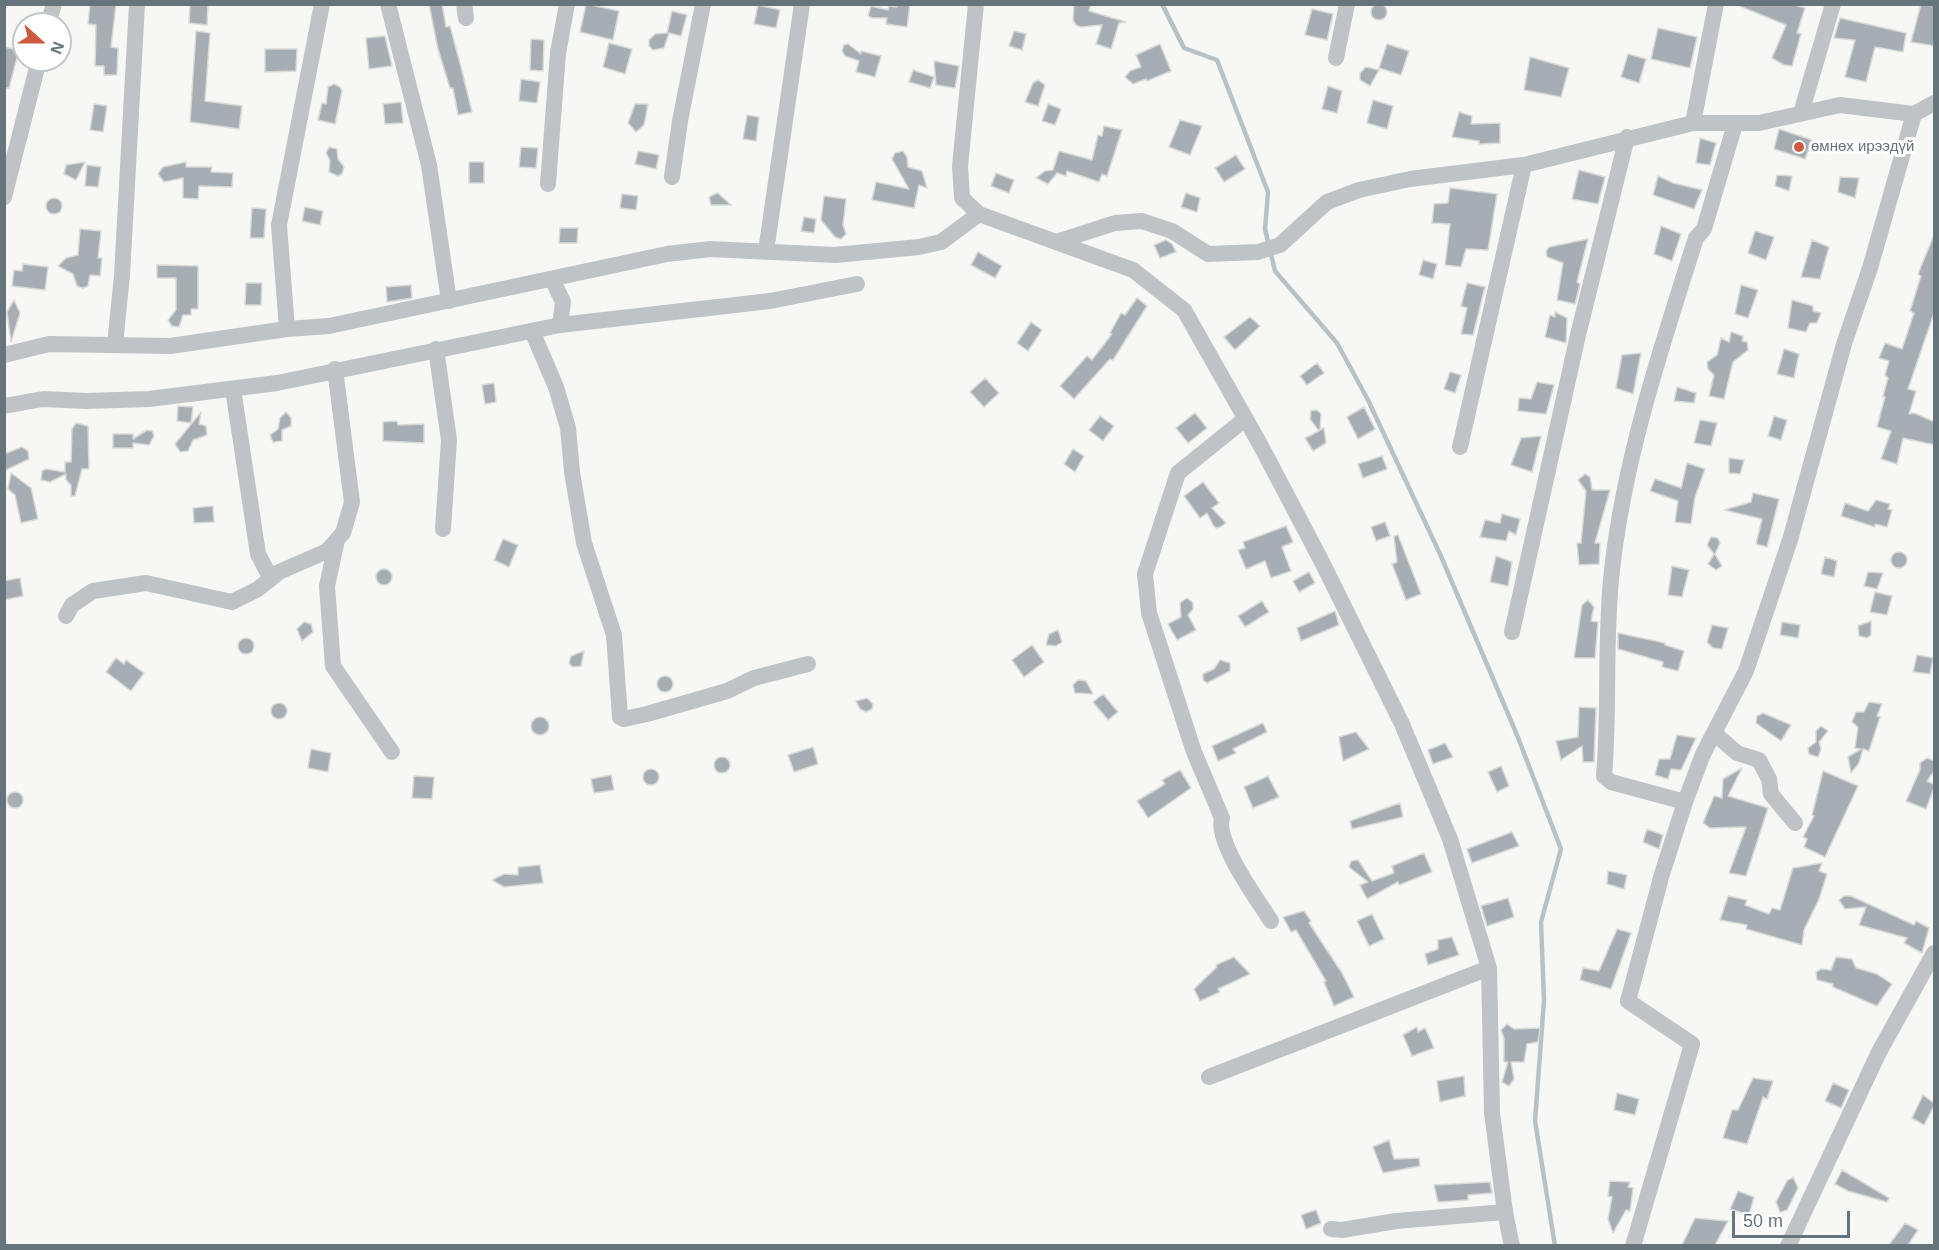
<!DOCTYPE html>
<meta charset="utf-8">
<style>
body{margin:0}
#map{position:relative;width:1939px;height:1250px;overflow:hidden;background:#f7f7f5;font-family:Helvetica,sans-serif}
canvas{display:block}
.frame{position:absolute;inset:0;border:6px solid #66747c;pointer-events:none}
.north{position:absolute;left:12px;top:12px;width:60px;height:60px;box-sizing:border-box;background:#fff;border:2px solid #c2c7cb;border-radius:50%;rotate:111deg;font-size:16px;font-weight:700;line-height:24px;text-align:center;color:#66747c}
.north::after{content:'';display:block;margin:auto;width:21px;height:27px;background:#cf593e;clip-path:polygon(50% 0,100% 100%,50% 72%,0 100%)}
.scale{position:absolute;left:1732px;top:1211px;width:118px;height:27px;box-sizing:border-box;border:3px solid #66747c;border-top:0;padding-left:8px;font-size:18px;line-height:21px;white-space:nowrap;color:#66747c;-webkit-text-stroke:4px #fff;paint-order:stroke}
</style>
<div id="map">
<canvas width="1939" height="1250"></canvas>
<div class="frame"></div>
<div class="north">N</div>
<div class="scale">50 m</div>
</div>
<script>
const context = document.querySelector('canvas').getContext('2d');
context.lineJoin = 'round';
function trace(path, color, width, dash) { context.strokeStyle = color; context.lineWidth = width; context.lineCap = dash ? 'butt' : 'round'; context.setLineDash(dash || []); context.stroke(path); }
function fillPath(path, color) { context.fillStyle = color; context.fill(path, 'evenodd'); }
function label(font, color, halo, rows, align = 'center') {
  context.font = font + ' Helvetica,sans-serif'; context.lineWidth = 6; context.setLineDash([]); context.textBaseline = 'middle'; context.strokeStyle = halo; context.fillStyle = color; for (const [text, x, y, turn = 0] of rows) {
    context.save(); context.translate(x, y); context.rotate((+turn || 0) * Math.PI / 180); context.textAlign = isNaN(turn) ? turn : align; if (halo) context.strokeText(text, 0, 0); context.fillText(text, 0, 0); context.restore();
  }
}
trace(new Path2D(`
 M1162,4L1184,48L1217,60L1268,192L1265,229L1275,271L1337,343L1368,400L1440,554L1517,735L1561,849L1541,922L1544,1000L1535,1121L1555,1246`), '#b8c2c6', 4.5);
const building = new Path2D(`
 M1371 12a8 8 0 1 1 16 0a8 8 0 1 1-16 0Z
 M90,4H116L111,47L118,48L117,75H104V66H95L96,25L88,24Z
 M190,4L208,5L207,25L189,23Z
 M429,4H442L446,27L450,26L461,67L472,112L458,115L453,88H450L438,49Z
 M586,4L619,11L613,40L580,32Z
 M897,4H910L907,27L886,24L887,18H872L868,16L871,6L888,10L889,6L897,7Z
 M1074,4H1091L1089,11L1126,22L1119,23L1111,49L1096,44L1102,25L1081,27L1076,25L1073,20Z
 M1792,4L1805,8L1797,33L1801,34L1792,66L1784,65L1772,58L1786,25L1737,5Z
 M1921,4H1935V46L1911,42Z
 M758,5L780,10L776,28L754,24Z
 M1312,9L1333,14L1327,40L1305,35Z
 M672,11L687,15L681,36L669,33L664,48L653,50L649,46V40L655,34L667,33Z
 M1840,18L1906,33L1903,52L1875,47L1866,82L1845,77L1855,40L1834,38Z
 M1658,28L1697,37L1690,68L1651,59Z
 M196,31L210,33L205,101L242,106L239,129L190,122Z
 M1014,31L1026,34L1022,50L1009,46Z
 M385,36L392,66L369,69L366,38Z
 M531,39L544,40L543,71L530,70Z
 M609,43L632,49L625,74L603,67Z
 M848,44L861,54V51L881,56L875,77L856,72L859,61L845,56L842,51L844,45Z
 M1160,44L1171,71L1147,81L1146,79L1133,84L1125,77L1130,71L1141,67L1136,55Z
 M1387,44L1409,51L1401,75L1379,68Z
 M4,47L19,50L9,88H4Z
 M265,49H297L296,71L265,72Z
 M1628,54L1646,59L1639,83L1621,77Z
 M1530,57L1569,68L1561,97L1524,90Z
 M934,61L959,66L955,88L936,85Z
 M1366,67L1379,70L1370,86L1360,80V73Z
 M913,70L934,77L930,88L909,82Z
 M521,79L540,82L537,103L519,101Z
 M1038,80L1045,85L1038,106L1025,102L1033,83Z
 M334,84L340,87L342,91L335,124L318,120L322,103L326,104L328,87Z
 M1328,86L1342,91L1337,113L1322,109Z
 M1373,100L1393,106L1387,129L1367,123Z
 M401,102L403,123L385,124L383,104Z
 M94,104L107,106L103,132L90,130Z
 M635,104H648L644,125L636,132L628,123Z
 M1048,104L1061,109L1055,125L1042,121Z
 M1459,112L1472,116L1471,124L1500,123V143L1479,144V141L1452,137Z
 M747,115L759,117L756,141L743,139Z
 M1180,120L1202,126L1190,155L1169,147Z
 M1104,126L1122,130L1107,176L1102,174L1099,182L1067,171L1066,176L1057,173L1048,184L1036,178L1045,171L1053,170L1059,151L1092,160L1098,135L1102,136Z
 M1779,129L1812,140L1805,159L1774,149Z
 M1700,138L1716,143L1710,165L1696,163Z
 M329,147L337,149L338,159L344,167L342,174L338,176L329,172L330,160L326,153Z
 M521,147L538,148L536,168L519,167Z
 M638,151L659,155L656,169L635,164Z
 M903,151L907,157L908,167L922,171L927,188L919,185L914,208L872,200L876,182L909,189L892,159L895,153Z
 M1236,155L1245,169L1224,182L1215,168Z
 M85,162L76,180L64,174L66,165Z
 M186,162V167H212L211,172L233,173L232,187L199,186L198,199L183,198V178L164,182L158,174L163,167Z
 M469,162H484V183H469Z
 M87,165L101,167L98,187L85,186Z
 M1579,170L1605,177L1598,204L1572,199Z
 M996,173L1014,180L1009,193L991,186Z
 M1777,175L1792,176L1789,191L1775,186Z
 M1658,176L1673,183L1702,190L1694,209L1653,195Z
 M1840,177L1859,178L1855,198L1838,192Z
 M1450,188L1497,194L1488,250L1466,249L1461,267L1445,265L1450,224L1432,223L1434,204L1448,203Z
 M717,193L719,194L731,205H711L709,197Z
 M1186,193L1200,198L1197,212L1181,207Z
 M622,194L638,196L636,210L620,208Z
 M824,196L846,199L843,225L846,234L841,239L835,237L821,220Z
 M46 206a8 8 0 1 1 16 0a8 8 0 1 1-16 0Z
 M305,207L323,211L320,225L302,221Z
 M252,208L266,209L264,238H250Z
 M804,217L816,219L814,233L801,231Z
 M1661,226L1681,234L1672,261L1654,254Z
 M560,228H578L577,243H559Z
 M80,229L101,231L98,258H102L100,276L90,275L88,286L83,288L77,286L73,274L58,266L66,258L78,255Z
 M1755,231L1774,237L1766,260L1748,253Z
 M1934,235L1935,310L1908,389L1916,391L1909,414L1914,413L1935,422V445L1903,438L1897,464L1881,459L1891,431L1877,427L1885,397L1883,396L1888,378L1885,375L1889,361L1879,358L1885,343L1902,349L1914,313L1910,311L1921,276L1918,274Z
 M1588,239L1577,282L1580,284L1575,304L1557,300L1563,263L1547,257L1546,251L1549,247Z
 M1166,240L1172,244L1176,252L1160,258L1154,245Z
 M1812,240L1829,247L1820,279L1801,277Z
 M978,252L1002,266L995,278L971,265Z
 M1423,260L1437,264L1433,279L1419,275Z
 M23,264L48,267L45,290L12,286L14,270L22,271Z
 M157,265L198,266V309H191V315H183L179,327L172,326L168,320L176,310V278H157Z
 M246,283H262L261,305H245Z
 M1467,283L1485,287L1473,335L1461,334L1467,308L1461,306Z
 M411,285L412,298L387,302L386,287Z
 M1741,285L1758,290L1748,318L1735,314Z
 M1137,298L1147,306L1113,360L1110,359L1074,399L1060,386L1087,356L1092,360L1112,334L1110,333L1121,313L1125,315Z
 M14,300L20,313L11,342L7,312Z
 M1792,300L1813,306V311L1821,313L1817,323H1810L1806,332L1788,328Z
 M1555,312L1567,318L1566,343L1545,337L1550,315L1555,317Z
 M1250,317L1260,326L1235,350L1224,337Z
 M1031,322L1042,330L1028,351L1017,343Z
 M1731,332L1743,336L1742,341L1747,342L1748,350L1733,362L1724,399L1709,396L1714,375L1708,369L1707,362L1717,355L1721,338L1729,342Z
 M1784,349L1799,354L1794,378L1777,374Z
 M1641,353L1633,394L1616,388L1622,355Z
 M1317,363L1324,373L1307,385L1300,376Z
 M1450,372L1461,375L1455,393L1444,389Z
 M985,378L999,393L984,407L970,392Z
 M1537,382L1554,385L1546,414L1518,411L1519,398L1531,399Z
 M494,383L496,402L485,404L482,385Z
 M1677,387L1696,393L1694,403L1674,401Z
 M178,406L193,407L191,423L177,421Z
 M1364,407L1375,429L1358,439L1347,417Z
 M1311,411L1317,410L1321,414L1320,430L1324,428L1326,443L1313,451L1305,438L1319,431L1310,419Z
 M201,412L199,424L206,426L207,435L193,440L188,451L180,452L175,444Z
 M286,412L291,418V426L282,430V441L273,442L270,435L278,429L280,418Z
 M1195,413L1207,428L1188,443L1176,428Z
 M1100,416L1114,426L1103,441L1089,430Z
 M1774,416L1787,420L1781,440L1768,436Z
 M1700,420L1717,423L1711,446L1694,443Z
 M397,421L398,425L424,424V443L383,441V422Z
 M76,423L88,426L89,469H82L75,496H71V485L66,480V474L50,482L41,480L42,471L46,469L65,472V462H71L72,429Z
 M147,430L152,431L154,436L149,445L133,443V448H113V434H133V439Z
 M1541,436L1532,472L1511,465L1521,438Z
 M22,447L28,451L29,459L4,471V454Z
 M1073,449L1084,456L1075,472L1064,464Z
 M1382,456L1387,469L1363,478L1358,464Z
 M1729,458L1744,460L1740,474L1729,473Z
 M1687,463L1705,469L1695,497L1691,524L1675,522L1678,501L1650,491L1655,479L1681,488Z
 M11,473L31,488L38,519L21,523L15,495L8,489Z
 M1585,474L1590,477L1592,490H1610L1595,543H1600L1599,564L1579,565L1577,543H1581L1586,491L1578,480Z
 M1203,482L1219,503L1212,508L1226,523L1220,527L1216,528L1213,525L1207,513L1200,518L1184,496Z
 M1753,493L1779,499L1767,547L1756,544L1762,519L1724,510L1751,502Z
 M1876,500L1890,504L1888,509L1892,510L1887,527L1875,524V527L1841,516L1845,503L1868,511Z
 M213,506L214,522L194,523L193,508Z
 M1502,514L1520,519L1516,535L1509,531L1506,541L1480,537L1485,520L1500,523Z
 M1385,522L1390,536L1376,541L1371,527Z
 M1286,526L1293,542L1282,547L1291,571L1271,578L1265,561L1246,569L1238,550L1245,548L1243,542Z
 M1398,535L1421,594L1406,600L1392,564L1397,562L1394,536Z
 M1711,537L1718,538L1720,543L1715,554L1722,566L1716,570L1708,564L1714,554L1707,545Z
 M503,539L518,545L509,567L494,560Z
 M1891 560a8 8 0 1 1 16 0a8 8 0 1 1-16 0Z
 M1496,556L1512,562L1508,586L1490,582Z
 M1825,557L1837,561L1834,577L1821,574Z
 M1672,566L1689,570L1682,597L1668,595Z
 M376 577a8 8 0 1 1 16 0a8 8 0 1 1-16 0Z
 M1309,572L1315,583L1299,592L1293,581Z
 M1868,572L1883,573L1877,589L1864,586Z
 M20,578L23,596L4,600V581Z
 M1875,592L1892,596L1887,615L1870,612Z
 M1187,598L1193,603V609L1188,615L1196,630L1177,640L1168,624L1181,617L1180,603Z
 M1588,600L1594,607L1591,621L1598,622L1595,658H1574L1582,605Z
 M1262,601L1269,612L1245,627L1238,616Z
 M1335,611L1339,625L1301,641L1297,628Z
 M1871,621V635L1867,638L1859,636L1858,626Z
 M304,622L311,624L313,632L302,641L297,629Z
 M1782,622L1800,625L1798,638L1780,635Z
 M1712,625L1728,628L1722,649L1713,648L1707,642Z
 M1058,630L1062,642L1056,646L1046,645L1049,634Z
 M1618,633L1665,643V645L1684,651L1678,671L1662,667L1663,662L1618,649Z
 M238 646a8 8 0 1 1 16 0a8 8 0 1 1-16 0Z
 M1032,645L1044,662L1024,677L1012,660Z
 M584,651L581,666L572,667L569,663L571,656Z
 M1917,655L1933,658L1930,674L1913,672Z
 M116,658L124,664L126,660L144,673L131,691L106,672Z
 M1220,660L1230,663V671L1207,683L1203,680V674L1214,669Z
 M657 684a8 8 0 1 1 16 0a8 8 0 1 1-16 0Z
 M1078,680L1086,681L1093,694L1075,693L1073,685Z
 M1103,694L1118,712L1108,720L1093,702Z
 M867,698L873,704L872,709L866,712L860,709L856,701Z
 M1869,702L1882,704L1877,716L1880,717L1869,751L1863,749L1859,763L1851,773L1848,757L1861,749L1855,748L1858,727L1852,722L1856,712H1864Z
 M271 711a8 8 0 1 1 16 0a8 8 0 1 1-16 0Z
 M1579,707L1596,708L1594,762H1583L1582,746L1561,760L1556,741L1578,737Z
 M1763,713L1791,725L1781,741L1756,723L1757,716Z
 M531 726a9 9 0 1 1 18 0a9 9 0 1 1-18 0Z
 M1263,723L1267,732L1233,749L1236,753L1218,761L1212,746Z
 M1821,726L1828,731L1819,742L1821,749L1818,757L1809,754L1808,748L1816,742V731Z
 M1356,732L1369,749L1343,761L1339,737Z
 M1677,735L1696,738L1681,770L1671,769L1668,779L1655,775L1659,759H1670Z
 M1445,743L1453,757L1433,764L1428,750Z
 M813,747L818,764L794,772L788,755Z
 M311,749L331,753L328,772L308,768Z
 M714 765a8 8 0 1 1 16 0a8 8 0 1 1-16 0Z
 M1927,758L1935,761V770L1927,781L1935,785L1926,809L1906,801L1920,770V763Z
 M1501,766L1509,786L1497,792L1488,772Z
 M1742,768L1728,796L1768,808L1746,876L1729,873L1746,827L1710,828L1703,823L1714,796L1722,798L1723,779Z
 M643 777a8 8 0 1 1 16 0a8 8 0 1 1-16 0Z
 M1180,770L1191,788L1148,818L1137,801L1165,784L1162,780Z
 M1823,771L1858,786L1825,857L1804,847L1807,839L1803,837L1814,816L1812,815Z
 M611,775L614,790L594,793L591,779Z
 M414,776L434,777L432,799L412,798Z
 M1268,776L1279,797L1253,808L1244,787Z
 M7 800a8 8 0 1 1 16 0a8 8 0 1 1-16 0Z
 M1400,803L1403,817L1352,829L1350,821Z
 M1647,829L1663,835L1659,849L1643,842Z
 M1512,832L1519,846L1472,863L1467,849Z
 M1424,853L1432,872L1399,885L1398,882L1367,899L1360,885L1368,882L1349,867L1351,861L1358,860L1372,881L1394,873L1392,866Z
 M1822,863L1819,871L1827,874L1819,899L1804,930L1802,945L1746,929L1747,925L1720,920L1728,896L1747,900L1745,905L1769,914L1772,908L1780,910L1793,868Z
 M540,865L543,883L504,887L492,880L504,874L518,875V867Z
 M1608,871L1627,875L1624,889L1607,884Z
 M1844,896H1851L1914,925L1916,921L1929,928L1922,953L1904,943L1907,938L1859,925L1866,907L1845,909L1839,900Z
 M1508,898L1514,917L1487,926L1481,906Z
 M1304,911L1311,921L1309,923L1342,973L1354,997L1334,1006L1324,982L1326,981L1296,930L1291,932L1283,917Z
 M1372,914L1384,939L1369,946L1357,921Z
 M1617,929L1631,933L1611,989L1580,980L1583,968L1599,971Z
 M1452,937L1459,955L1428,965L1425,954L1438,949V940Z
 M1234,957L1250,974L1218,989L1220,992L1200,1001L1194,989L1217,967L1216,965Z
 M1836,957L1852,959L1856,968L1877,974L1892,984L1877,1006L1833,987V984L1817,980L1816,972L1821,969L1831,970Z
 M1507,1024L1514,1029L1540,1028L1538,1042L1527,1044L1524,1062H1511L1514,1079L1509,1086L1502,1082L1508,1062H1504V1038L1501,1030Z
 M1417,1027L1418,1032L1425,1028L1434,1048L1412,1056L1403,1035Z
 M1464,1076L1465,1096L1440,1102L1437,1081Z
 M1753,1078L1773,1081L1767,1099L1763,1097L1747,1144L1723,1138L1732,1110H1738Z
 M1833,1083L1849,1090L1841,1108L1825,1101Z
 M1617,1093L1639,1099L1635,1115L1614,1110Z
 M1923,1095L1935,1104L1924,1125L1912,1118Z
 M1389,1140L1394,1159L1419,1158L1420,1166L1383,1173L1373,1147Z
 M1842,1170L1889,1198L1887,1202L1848,1191L1835,1184Z
 M1793,1177L1798,1188L1787,1210L1780,1212L1776,1202L1787,1181Z
 M1610,1181L1630,1182L1628,1187L1633,1188L1630,1211L1626,1210L1613,1233L1608,1219L1612,1197L1608,1196Z
 M1490,1182L1492,1193L1468,1195V1200L1438,1202L1434,1185Z
 M1738,1191L1754,1197L1749,1215L1730,1209Z
 M1316,1210L1321,1223L1306,1229L1301,1215Z
 M1695,1218L1728,1221L1715,1245H1682Z
 M1905,1223L1918,1230L1908,1245H1889Z`);
fillPath(building, '#a7aeb3');
trace(building, '#d9d9d7', 1.5);
trace(new Path2D(`
 M388,4L429,165L449,301
 M464,4L466,18
 M976,4L960,166L962,198L979,214L1133,270L1184,310L1261,446L1323,564L1402,724L1450,839L1489,968L1492,1113L1505,1212L1512,1246
 M48,24L54,4
 M1336,58L1347,4
 M1801,113L1833,4
 M1693,123L1716,4
 M672,177L680,121L703,4
 M548,184L558,53L567,4
 M4,197L39,60
 M1056,242L1115,223L1142,221L1172,231L1208,254L1258,252L1280,245L1327,202L1359,190L1410,179L1524,165L1693,123H1759L1840,105L1914,114L1934,103
 M766,251L802,4
 M552,279L563,302L560,325
 M287,329L279,225L322,4
 M532,331L556,387L568,428L572,472L584,543L614,635L620,717L624,719L647,714L727,691L754,678L808,664
 M115,345L122,275L137,4
 M436,349L449,440L443,529
 M4,355L49,344L170,346L287,329L329,326L667,254L710,249L835,255L919,247L941,242L979,214
 M233,389L258,554L271,579
 M4,406L43,399L86,401L149,399L277,383L560,325L770,301L857,284
 M1245,419L1178,473L1145,574L1149,613L1194,752L1222,818C1215,842 1257,899 1271,921
 M1460,447L1524,165
 M337,540L327,586L333,666L392,752
 M66,616L72,605L93,591L146,583L232,602L258,589L279,572L327,551L343,533L352,502L335,369
 M1512,632L1578,335L1627,137
 M1714,733L1737,753L1759,760L1769,779L1771,794L1795,823
 M1685,802L1611,782L1604,776C1610,708 1604,638 1612,570C1624,459 1662,345 1696,238L1704,229L1735,124
 M1209,1077L1489,968
 M1331,1229L1342,1230L1396,1221L1505,1212
 M1633,1246L1692,1044L1628,1001L1662,874L1685,802L1703,754L1746,671L1790,540L1844,344L1870,268L1914,114
 M1788,1246L1879,1052L1934,953`), '#bfc3c6', 16);
for (const [x, y, r, color] of [
 [1799,147,6,"#cf593e"]
]) { const dot = new Path2D(); dot.arc(x, y, r, 0, 2 * Math.PI); context.fillStyle = color; context.fill(dot); trace(dot, '#fff', 2); }
label('15px', '#66747c', '#fff', [
 ["өмнөх ирээдүй",1811,147]
], 'left');
</script>
